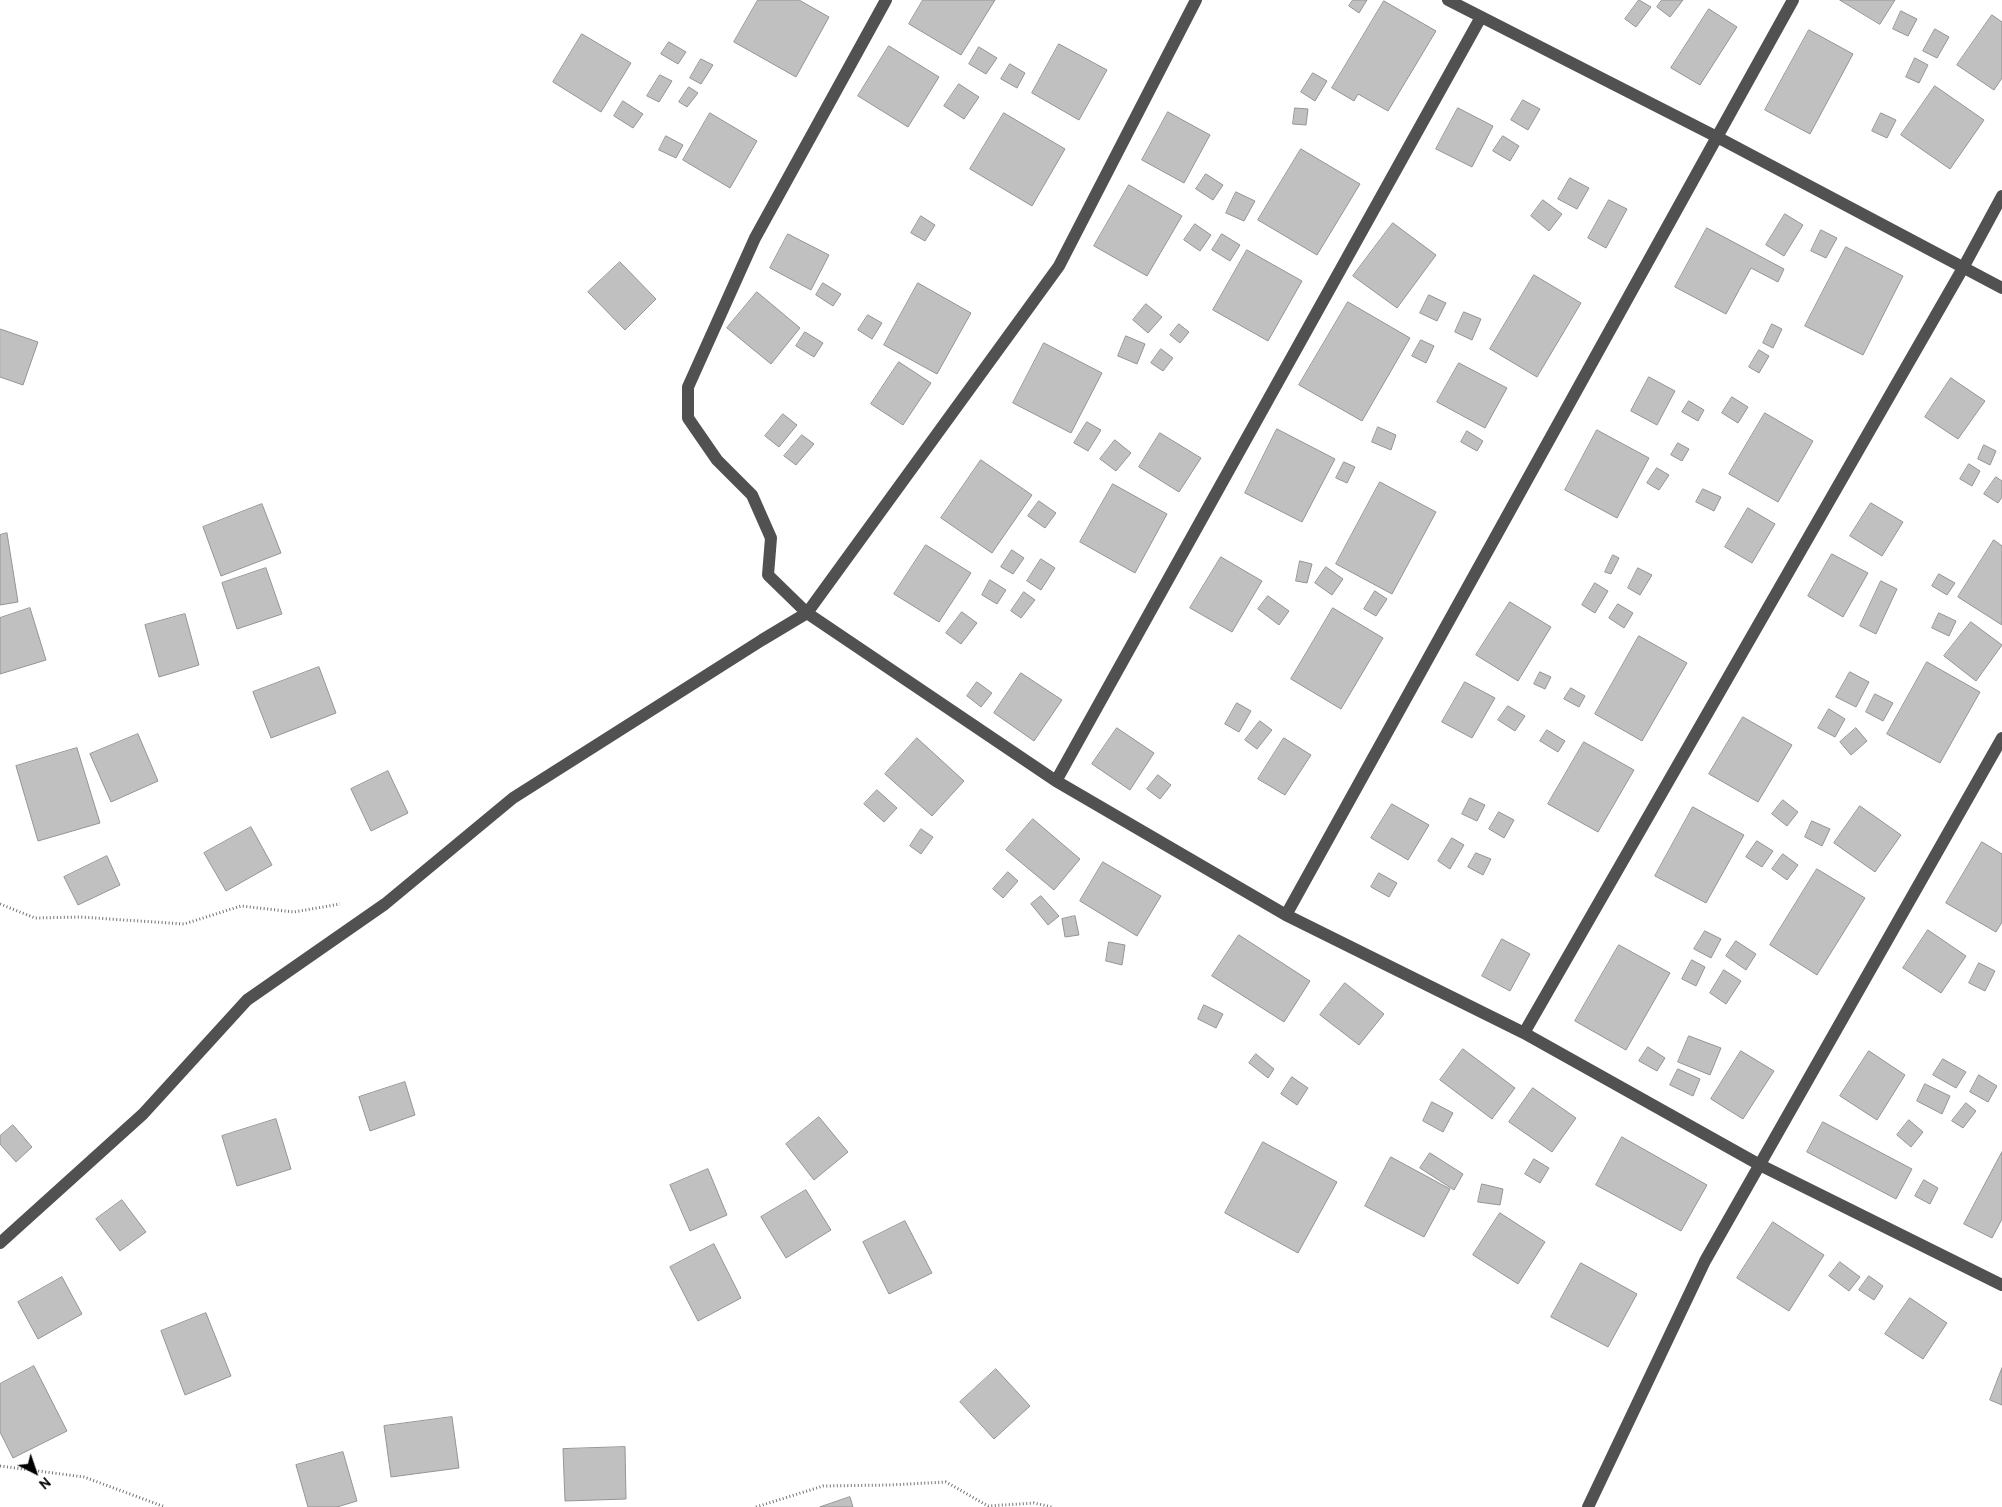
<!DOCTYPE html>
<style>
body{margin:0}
#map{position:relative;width:2002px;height:1507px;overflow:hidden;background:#fff;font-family:Cabin,sans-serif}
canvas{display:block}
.north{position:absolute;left:10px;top:1447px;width:50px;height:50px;-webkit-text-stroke:4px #fff;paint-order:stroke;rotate:139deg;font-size:14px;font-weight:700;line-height:20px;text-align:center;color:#000}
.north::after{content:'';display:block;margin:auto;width:18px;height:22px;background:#000;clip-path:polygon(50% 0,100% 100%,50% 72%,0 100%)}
</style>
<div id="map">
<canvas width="2002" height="1507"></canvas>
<div class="north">N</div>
</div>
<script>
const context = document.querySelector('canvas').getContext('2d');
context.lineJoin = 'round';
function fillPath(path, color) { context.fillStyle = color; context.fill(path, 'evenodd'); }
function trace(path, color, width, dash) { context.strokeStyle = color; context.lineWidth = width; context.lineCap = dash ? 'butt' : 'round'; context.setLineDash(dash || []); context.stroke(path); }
const building = new Path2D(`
 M758,0H799L829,17L796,77L734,42Z
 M923,0H995L961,55L909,24Z
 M1353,0H1367L1359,13L1349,6Z
 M1639,0L1651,7L1636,27L1625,19Z
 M1662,0H1683L1670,17L1657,7Z
 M1840,0H1895L1880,24Z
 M1384,1L1436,31L1388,111L1358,94L1354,101L1332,88Z
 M1709,9L1737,27L1700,85L1671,68Z
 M1901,11L1917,19L1908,36L1893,29Z
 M1992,15L2002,22V78L1994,90L1957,65Z
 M1935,29L1949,37L1937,58L1923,51Z
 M1809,30L1853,54L1810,134L1765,110Z
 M582,34L631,63L601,112L553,82Z
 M669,42L686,52L678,64L661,54Z
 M1059,44L1107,70L1079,120L1032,93Z
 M889,46L939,77L908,127L858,96Z
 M979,47L997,58L986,74L969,64Z
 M1915,58L1928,65L1919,83L1906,77Z
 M701,59L713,65L701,84L690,78Z
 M1010,64L1025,73L1017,88L1001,79Z
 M1313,73L1327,81L1315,101L1301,92Z
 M660,75L672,81L659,102L647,96Z
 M959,84L979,97L964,119L944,106Z
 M1935,86L1984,120L1950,169L1901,135Z
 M689,87L698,93L687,107L679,102Z
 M1523,100L1540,109L1528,130L1511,120Z
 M623,101L643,114L633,128L614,116Z
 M1295,108L1308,109L1306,125L1293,124Z
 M1458,108L1493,126L1472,167L1436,149Z
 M1168,112L1210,135L1184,183L1142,160Z
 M710,113L757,141L730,188L683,160Z
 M1004,113L1065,149L1032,206L970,169Z
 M1881,113L1896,120L1887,138L1872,131Z
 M666,136L683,145L676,158L659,150Z
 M1503,136L1519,146L1510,161L1493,151Z
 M1301,149L1360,184L1317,255L1258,220Z
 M1206,174L1223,185L1213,200L1196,189Z
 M1570,178L1589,188L1577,209L1558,199Z
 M1129,185L1182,216L1147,276L1094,246Z
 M1236,192L1255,201L1244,221L1226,213Z
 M1543,200L1562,214L1549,231L1531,216Z
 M1609,200L1627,209L1606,248L1588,238Z
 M1785,214L1803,225L1784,256L1766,245Z
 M921,216L935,225L925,241L911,233Z
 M1393,223L1436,255L1397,308L1353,276Z
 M1195,224L1211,235L1200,251L1184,240Z
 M1707,228L1784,269L1778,282L1751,268L1726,314L1675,287Z
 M1821,230L1837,238L1826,258L1811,251Z
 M788,234L829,255L811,290L770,268Z
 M1222,234L1240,245L1230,261L1212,250Z
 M1846,247L1903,276L1863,355L1805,326Z
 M1247,250L1302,281L1268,341L1213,310Z
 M620,262L656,299L625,330L588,292Z
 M1534,275L1581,303L1537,377L1490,349Z
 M823,283L841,294L833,306L816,295Z
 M918,283L971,313L937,374L884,345Z
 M757,292L800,328L771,364L727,328Z
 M1429,295L1446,303L1437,321L1420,313Z
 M1348,302L1410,338L1362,421L1299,385Z
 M1146,304L1162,317L1148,333L1133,320Z
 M1464,312L1481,319L1472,340L1455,332Z
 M868,315L882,323L872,339L858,330Z
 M1179,324L1189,332L1180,343L1170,335Z
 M1772,324L1782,329L1773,348L1763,343Z
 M0,329L38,342L23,385L0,377Z
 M805,332L823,343L814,357L796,346Z
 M1126,336L1145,344L1137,364L1118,356Z
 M1421,340L1434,346L1426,363L1412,356Z
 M1044,343L1102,373L1071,433L1013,403Z
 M1161,349L1173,358L1163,371L1151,363Z
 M1759,350L1769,356L1759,373L1749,367Z
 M899,362L931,383L903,425L871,404Z
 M1459,363L1507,388L1485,428L1437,402Z
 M1649,377L1675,391L1657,425L1631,411Z
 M1951,378L1985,401L1958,439L1925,417Z
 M1732,397L1748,407L1738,423L1722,413Z
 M1689,401L1704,410L1698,421L1682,412Z
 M1765,413L1813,441L1778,502L1729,474Z
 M783,414L797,425L779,447L765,436Z
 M1087,422L1101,430L1088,451L1074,443Z
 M1378,427L1396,435L1391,450L1372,442Z
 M1277,429L1335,459L1302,522L1245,493Z
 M1597,430L1649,458L1617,518L1565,490Z
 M1467,431L1483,441L1477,451L1461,442Z
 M1160,433L1201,458L1179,492L1139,467Z
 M802,435L814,444L796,465L784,456Z
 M1115,440L1131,453L1116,471L1100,459Z
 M1678,443L1689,449L1682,461L1671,455Z
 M1984,445L1996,451L1990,465L1978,459Z
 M981,460L1032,495L992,553L941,518Z
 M1344,462L1355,467L1347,483L1336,478Z
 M1969,464L1980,471L1972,486L1960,479Z
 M1657,468L1669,475L1659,490L1647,483Z
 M1996,477L2002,481V497L1998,503L1984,494Z
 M1380,482L1436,512L1392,594L1336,564Z
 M1113,484L1167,514L1135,573L1080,542Z
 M1703,489L1721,497L1714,511L1696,502Z
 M1039,501L1056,513L1045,528L1028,516Z
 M1871,503L1903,522L1882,556L1850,536Z
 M262,504L281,553L221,576L203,527Z
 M1748,508L1775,524L1752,563L1725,547Z
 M7,533L18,602L0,605V535Z
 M1994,540L2002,546V625L1958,597Z
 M926,545L971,573L939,622L894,594Z
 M1012,550L1024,558L1013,574L1001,567Z
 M1832,554L1868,573L1843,617L1808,596Z
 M1613,555L1619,558L1611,574L1605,572Z
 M1221,557L1262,581L1232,632L1190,608Z
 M1041,559L1055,568L1041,590L1027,581Z
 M1300,561L1312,564L1307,583L1296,581Z
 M1326,567L1343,579L1332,595L1315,583Z
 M266,568L282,614L237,629L222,583Z
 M1638,568L1652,575L1640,595L1628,588Z
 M1939,574L1955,583L1947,595L1932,586Z
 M990,580L1006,590L997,604L982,595Z
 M1881,581L1897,589L1876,634L1860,626Z
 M1595,583L1608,591L1595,613L1582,605Z
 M1375,591L1387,599L1376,616L1364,609Z
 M1024,592L1035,600L1021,618L1011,611Z
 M1268,596L1289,611L1279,625L1258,609Z
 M1510,602L1551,627L1518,681L1476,655Z
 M1618,604L1633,613L1624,628L1609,618Z
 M30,608L46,660L0,674V618Z
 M1333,608L1383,638L1341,709L1291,679Z
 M962,612L977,623L961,644L946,633Z
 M1939,613L1956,621L1949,636L1932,628Z
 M185,614L199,665L159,677L145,625Z
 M1971,622L2002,645L1976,681L1944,656Z
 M1639,636L1687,663L1642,741L1595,714Z
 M1927,662L1980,692L1940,763L1887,734Z
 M319,667L336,713L271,738L253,692Z
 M1540,672L1551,677L1545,689L1534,684Z
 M1850,672L1869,682L1856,707L1836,697Z
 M1021,673L1062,700L1034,741L994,713Z
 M977,682L992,693L981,707L967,696Z
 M1465,682L1495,698L1472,738L1442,722Z
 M1571,688L1585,696L1579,707L1564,699Z
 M1875,694L1893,703L1883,721L1866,712Z
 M1237,703L1251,711L1239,732L1225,724Z
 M1508,706L1525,716L1515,731L1498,720Z
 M1829,709L1845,719L1835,737L1818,728Z
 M1743,717L1792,745L1758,802L1709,774Z
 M1260,721L1272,730L1257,749L1245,740Z
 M1117,728L1154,753L1130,790L1092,764Z
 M1856,728L1867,741L1851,755L1840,742Z
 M1547,730L1565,741L1558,752L1540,741Z
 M138,734L158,781L111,802L90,754Z
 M917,738L964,781L932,816L885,774Z
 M1284,738L1311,755L1285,795L1258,779Z
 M1584,742L1634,770L1598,832L1548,804Z
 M77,748L100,823L38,841L16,766Z
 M388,771L408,813L371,831L351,789Z
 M1158,775L1171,785L1160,799L1147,789Z
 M877,790L897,808L884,822L864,804Z
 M1470,798L1485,805L1477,821L1462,814Z
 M1783,800L1798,812L1787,826L1772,814Z
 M1392,804L1429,825L1408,860L1371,838Z
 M1860,806L1901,835L1875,872L1834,843Z
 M1693,807L1744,835L1706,903L1655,876Z
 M1499,812L1514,820L1504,838L1489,829Z
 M1033,819L1080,859L1054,890L1006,850Z
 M1812,821L1830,829L1822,846L1805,837Z
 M251,827L272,865L226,891L204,853Z
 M921,829L933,837L921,854L910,846Z
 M1452,838L1464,845L1450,869L1438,861Z
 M1757,841L1773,851L1762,867L1746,857Z
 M1982,842L2002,854V922L1996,932L1946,903Z
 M1476,853L1491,859L1483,875L1468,867Z
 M1783,854L1798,865L1787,880L1772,869Z
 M107,856L120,885L78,905L64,877Z
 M1103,862L1161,896L1137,936L1080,901Z
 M1817,869L1865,898L1817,975L1770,945Z
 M1008,872L1018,881L1003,898L993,889Z
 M1379,873L1397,883L1389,897L1371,887Z
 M1041,896L1059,916L1048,925L1031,904Z
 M1075,916L1079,935L1065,937L1062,919Z
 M1928,930L1966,956L1941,993L1903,968Z
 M1705,931L1721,939L1711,958L1694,949Z
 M1239,935L1310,981L1284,1022L1212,976Z
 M1502,939L1530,954L1510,991L1482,976Z
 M1736,941L1756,954L1746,970L1726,956Z
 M1109,942L1125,945L1122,965L1106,961Z
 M1619,945L1670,973L1626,1050L1575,1021Z
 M1692,960L1705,967L1696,986L1682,979Z
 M1979,963L1995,971L1985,991L1969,983Z
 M1724,970L1741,981L1726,1004L1710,993Z
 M1345,983L1384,1014L1359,1045L1320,1015Z
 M1204,1005L1223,1014L1216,1028L1198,1019Z
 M1689,1036L1721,1048L1710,1075L1678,1062Z
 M1648,1047L1665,1058L1657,1071L1639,1061Z
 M1463,1049L1515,1088L1492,1119L1440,1080Z
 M1741,1051L1774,1071L1743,1119L1711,1099Z
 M1869,1051L1905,1075L1877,1120L1840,1096Z
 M1256,1054L1274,1069L1268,1078L1249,1063Z
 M1943,1059L1966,1072L1956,1088L1933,1075Z
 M1678,1069L1700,1079L1693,1096L1670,1085Z
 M1979,1075L1997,1086L1988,1102L1970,1092Z
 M1292,1077L1308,1088L1297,1105L1281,1094Z
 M405,1082L415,1115L370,1131L359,1097Z
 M1925,1084L1950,1096L1942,1114L1917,1101Z
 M1533,1088L1576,1118L1552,1152L1509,1122Z
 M1432,1102L1453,1113L1443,1132L1423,1121Z
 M1966,1103L1976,1111L1963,1128L1952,1121Z
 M819,1117L848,1152L814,1180L786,1144Z
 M276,1119L291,1169L237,1186L222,1136Z
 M1909,1120L1923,1132L1911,1147L1897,1135Z
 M1823,1122L1912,1169L1896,1199L1807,1152Z
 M13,1125L32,1147L16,1162L0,1144V1136Z
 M1622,1137L1707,1185L1681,1231L1596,1185Z
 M1263,1142L1337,1182L1298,1253L1225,1213Z
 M2002,1152V1219L1992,1238L1964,1224Z
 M1430,1153L1463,1174L1454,1190L1420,1168Z
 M1391,1157L1450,1189L1424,1237L1365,1206Z
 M1534,1159L1549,1168L1540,1183L1525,1174Z
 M708,1169L727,1215L690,1231L670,1185Z
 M1924,1180L1938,1188L1930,1204L1915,1196Z
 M1482,1184L1503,1189L1500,1205L1478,1202Z
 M806,1190L831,1230L786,1258L761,1217Z
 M122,1200L146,1232L120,1251L96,1219Z
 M1500,1213L1545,1242L1518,1284L1473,1255Z
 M905,1221L932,1273L889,1294L863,1242Z
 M1773,1222L1824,1255L1789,1311L1737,1278Z
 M714,1244L741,1298L698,1321L670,1267Z
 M1840,1262L1860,1277L1849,1291L1829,1276Z
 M1581,1263L1637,1294L1608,1347L1551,1317Z
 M1869,1276L1883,1286L1874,1300L1859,1290Z
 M62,1277L82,1314L38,1339L18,1302Z
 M1910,1298L1947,1323L1923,1359L1885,1334Z
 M206,1313L231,1376L185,1395L161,1331Z
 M34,1366L67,1431L13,1458L0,1432V1384Z
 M2002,1368V1405L1990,1400Z
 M996,1369L1030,1406L994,1439L960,1402Z
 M452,1417L459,1468L391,1477L384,1426Z
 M625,1447L626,1499L565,1501L563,1449Z
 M343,1452L357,1501L337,1507H308L296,1465Z
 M850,1497L853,1507H820Z`);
fillPath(building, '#c0c0c0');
trace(building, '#959595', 1);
trace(new Path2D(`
 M0,904L35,918L80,917L184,924L241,906L294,912L340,904
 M0,1466L84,1477L165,1507
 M756,1507L823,1486L889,1485L946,1482L988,1506L1034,1503L1052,1507`), '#737373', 3, [1, 2.5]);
trace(new Path2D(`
 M886,0L755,238L688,387V418L717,460L752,495L771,538L768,575L807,613L1059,266L1196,0
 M1793,0L1717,137L2002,288
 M1056,781L1481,17
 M1286,915L1717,137L1448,0
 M1524,1033L1963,268L2002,196
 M0,1243L143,1114L247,1000L385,904L513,798L762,640L807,613L1056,781L1286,915L1524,1033L1760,1165L2002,1285
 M1588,1507L1705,1261L2002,738`), '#515151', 12);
</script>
